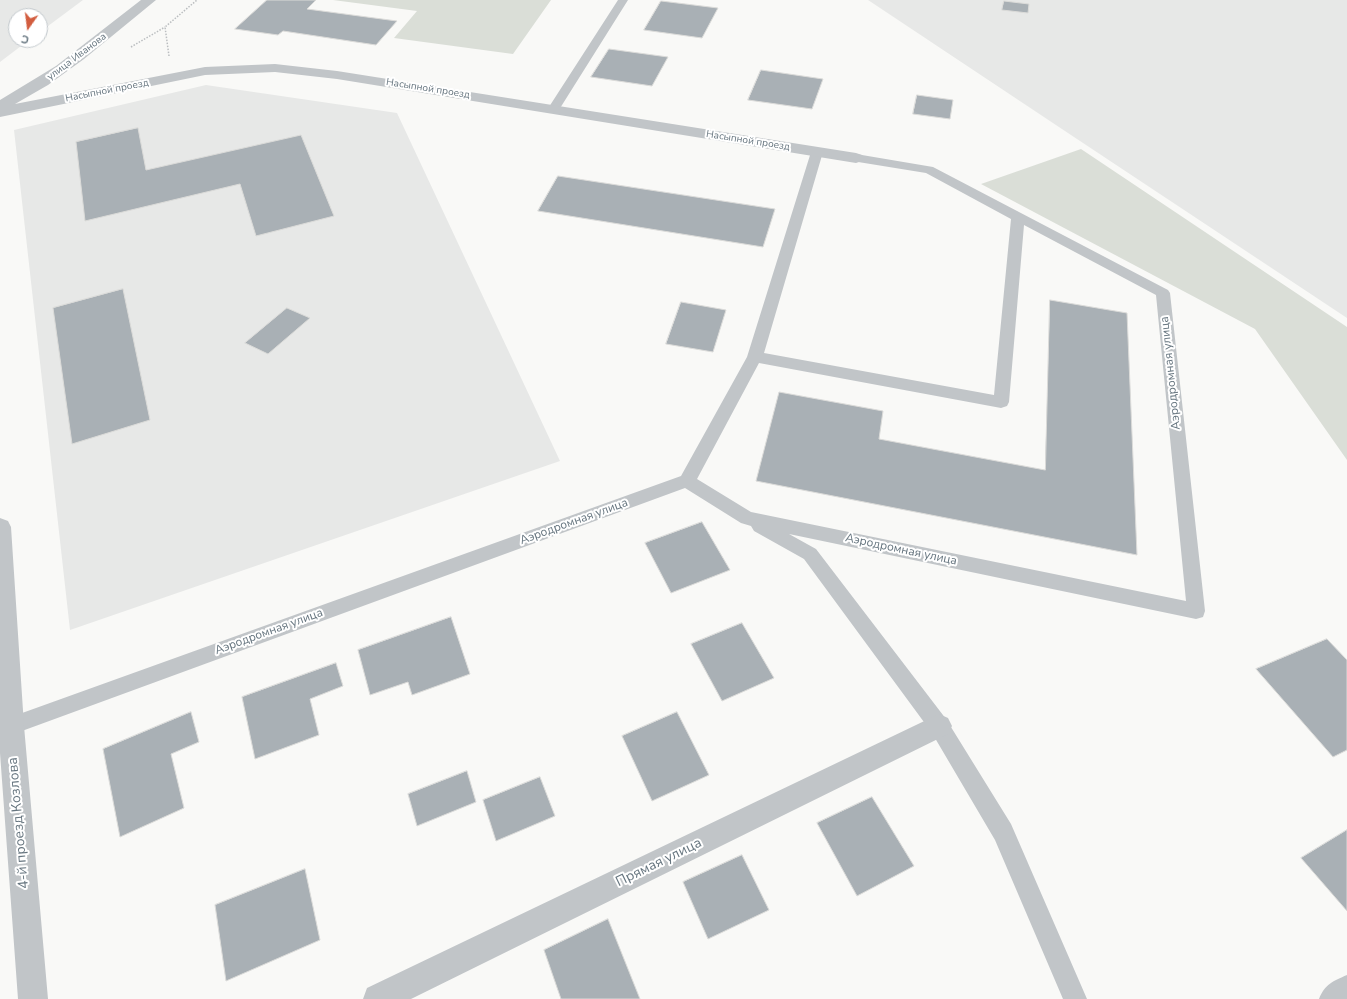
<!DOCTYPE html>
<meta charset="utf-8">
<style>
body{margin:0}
#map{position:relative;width:1347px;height:999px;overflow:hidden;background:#f9f9f7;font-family:"Nunito Sans",sans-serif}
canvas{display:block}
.north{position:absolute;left:8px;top:8px;width:40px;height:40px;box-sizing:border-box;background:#fff;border:1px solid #c2c8cc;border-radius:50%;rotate:194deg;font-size:11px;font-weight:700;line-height:16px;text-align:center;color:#66757f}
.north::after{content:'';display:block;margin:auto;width:14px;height:18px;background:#d25d3f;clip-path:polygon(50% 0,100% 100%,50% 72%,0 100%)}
</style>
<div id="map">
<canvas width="1347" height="999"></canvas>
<div class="north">С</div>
</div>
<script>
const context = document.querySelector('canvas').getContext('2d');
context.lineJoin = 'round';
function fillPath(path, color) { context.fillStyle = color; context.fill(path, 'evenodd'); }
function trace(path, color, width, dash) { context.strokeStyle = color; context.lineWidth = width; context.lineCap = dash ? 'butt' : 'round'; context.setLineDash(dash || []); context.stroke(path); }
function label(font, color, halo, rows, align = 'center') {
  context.font = font + ' "Nunito Sans",sans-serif'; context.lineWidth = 4; context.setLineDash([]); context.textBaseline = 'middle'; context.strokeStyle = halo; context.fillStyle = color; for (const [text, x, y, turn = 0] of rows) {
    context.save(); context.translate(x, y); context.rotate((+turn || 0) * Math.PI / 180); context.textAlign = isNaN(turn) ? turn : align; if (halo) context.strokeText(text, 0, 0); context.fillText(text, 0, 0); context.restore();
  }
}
fillPath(new Path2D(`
 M0,0H83L40,32V16H16V40H29L0,62Z
 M868,0H1347V318L1077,139Z
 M206,85L397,113L560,461L70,630L14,130Z`), '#e7e8e7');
fillPath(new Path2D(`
 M333,0H551L513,54L394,38L417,11Z
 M1081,149L1347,327V460L1255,329L981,184Z`), '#daded7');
const building = new Path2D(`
 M267,0H316L307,9L397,21L376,45L283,31L278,35L235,29Z
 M661,1L718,8L702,38L644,30Z
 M1004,1L1029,4L1028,13L1002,10Z
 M609,49L668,57L652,86L591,77Z
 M761,70L823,79L812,109L748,100Z
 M917,95L953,100L950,119L913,114Z
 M138,128L146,170L301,135L334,216L256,236L240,184L85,221L76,142Z
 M558,176L775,209L763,247L538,211Z
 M123,289L150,420L72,444L53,308Z
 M1050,300L1127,313L1137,555L756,481L779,392L883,411L879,439L1045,470Z
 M681,302L726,310L713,352L666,344Z
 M287,308L310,318L268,354L245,343Z
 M702,522L730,570L671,593L645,543Z
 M451,617L470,674L412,695L408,682L370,695L358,650Z
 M742,623L774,678L722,701L691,644Z
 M1327,639L1347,660V750L1333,757L1256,669Z
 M336,663L343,686L310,699L319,735L255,759L242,697Z
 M191,712L199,742L171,754L184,808L120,837L103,749Z
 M677,712L709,775L652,801L622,736Z
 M467,771L476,802L417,826L408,794Z
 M540,777L555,816L496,841L483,800Z
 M872,797L914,866L857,896L817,823Z
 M1347,830V911L1301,858Z
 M742,855L769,910L708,939L683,882Z
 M305,869L320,940L226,981L215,905Z
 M608,919L640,999H561L544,950Z`);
fillPath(building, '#a9b0b5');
trace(building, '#dbdbd9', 1);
trace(new Path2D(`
 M131,47L165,27
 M169,56L165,27L197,0`), '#bbbec0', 1.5, [1.5, 1.5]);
fillPath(new Path2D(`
 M618,0H628L557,113H549L547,110Z
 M817,148L821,149L823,152L764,353L994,395L1011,219L926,173L852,161L850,158L852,155L856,154L933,167L1168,290L1170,293L1205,611L1203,617L1196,619L789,534L816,549L946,719L1011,824L1087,999H1063L995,840L932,733L804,559L754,531L751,526L741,523L685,488L11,735L4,733L1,726L4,719L11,717L681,476L747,357L811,152L813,149ZM1024,225L1156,295L1186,601L751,512L697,479L759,363L1001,408L1007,406L1009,402Z`), '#c1c5c8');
fillPath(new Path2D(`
 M141,0H156L84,59L48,85L15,104L205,67L275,64L337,71L856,153L862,155L864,158L862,161L856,163L337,79L275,72L205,75L0,117V100L56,66Z
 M0,518L8,521L11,527L24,726L48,999H18L0,753Z
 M939,714L948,718L952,726L948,734L411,999H363L367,988Z
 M1347,975V999H1319C1325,984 1333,981 1347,975Z`), '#c1c5c8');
label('10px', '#66757f', '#fff', [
 ["улица Иванова",77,57,-37],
 ["Насыпной проезд",428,89,9],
 ["Насыпной проезд",107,91,-11],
 ["Насыпной проезд",748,141,9]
]);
label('12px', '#66757f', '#fff', [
 ["Аэродромная улица",1171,373,-96],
 ["Аэродромная улица",574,522,-20],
 ["Аэродромная улица",901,550,12],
 ["Аэродромная улица",269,632,-20]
]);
label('14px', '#66757f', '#fff', [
 ["4-й проезд Козлова",19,823,-95],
 ["Прямая улица",659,863,-26]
]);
</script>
